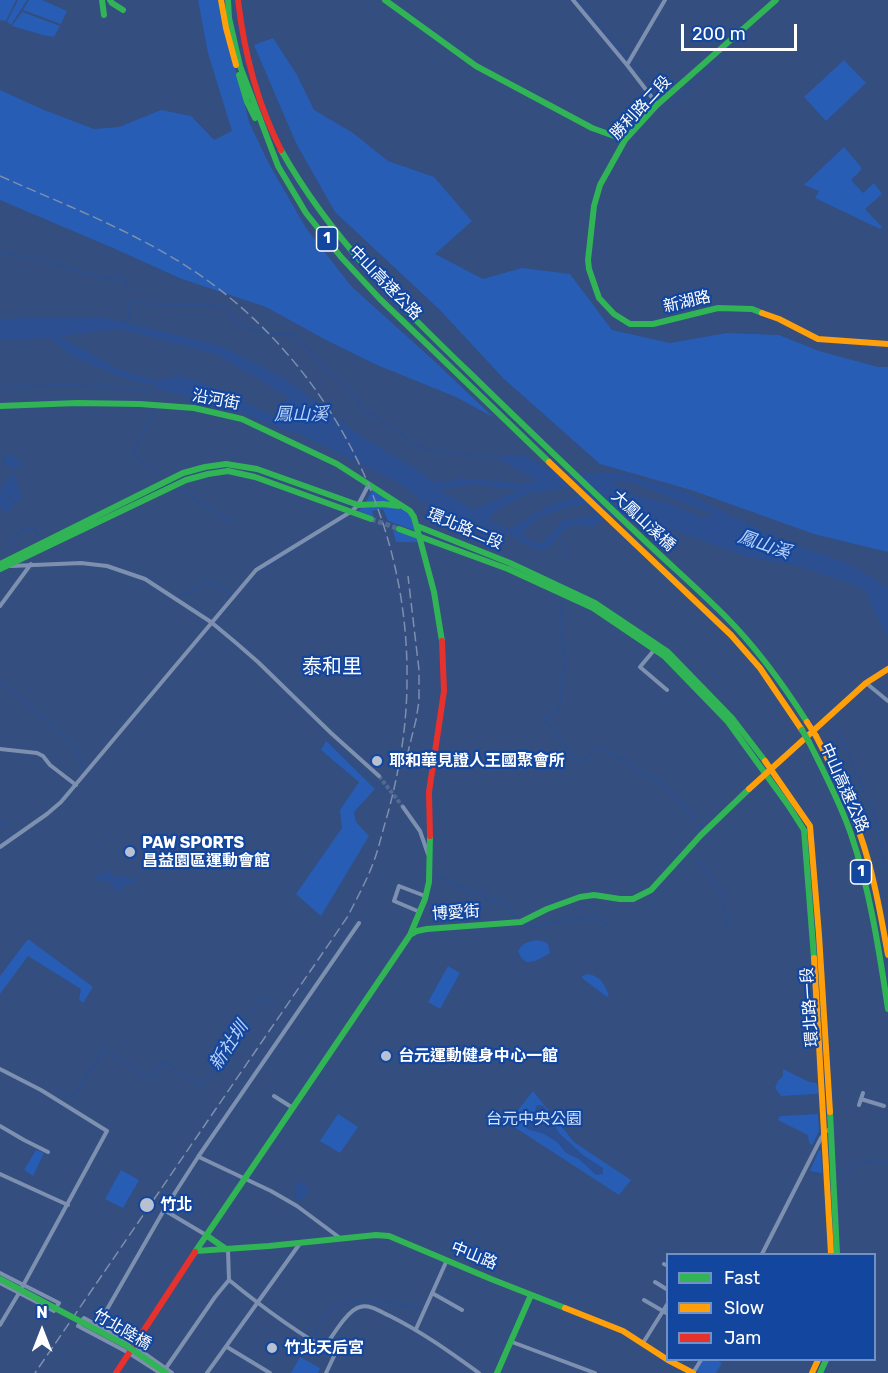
<!DOCTYPE html>
<meta charset="utf-8">
<style>
body{margin:0}
#map{position:relative;width:888px;height:1373px;overflow:hidden;background:#334e7f;font-family:Rubik,sans-serif}
canvas{display:block}
.legend{position:absolute;left:666px;top:1253px;width:210px;height:108px;box-sizing:border-box;background:#13469f;border:2px solid #7190c5;margin:0;padding:8px 10px;list-style:none;font-size:18px;color:#fff}
.legend li{display:flex;align-items:center;gap:12px;height:30px}
.legend b{width:30px;border:2px solid #7190c5}
.north{position:absolute;left:12px;top:1301px;width:60px;height:60px;-webkit-text-stroke:4px #13469f;paint-order:stroke;rotate:0deg;font-size:16px;font-weight:700;line-height:24px;text-align:center;color:#fff}
.north::after{content:'';display:block;margin:auto;width:21px;height:27px;background:#fff;clip-path:polygon(50% 0,100% 100%,50% 72%,0 100%)}
.scale{position:absolute;left:681px;top:24px;width:116px;height:27px;box-sizing:border-box;border:3px solid #fff;border-top:0;padding-left:8px;font-size:18px;line-height:21px;white-space:nowrap;color:#fff;-webkit-text-stroke:4px #13469f;paint-order:stroke}
</style>
<div id="map">
<canvas width="888" height="1373"></canvas>
<ul class="legend">
<li><b style="height:8px;background:#30b455"></b>Fast</li>
<li><b style="height:8px;background:#ff9f0a"></b>Slow</li>
<li><b style="height:8px;background:#e5322d"></b>Jam</li>
</ul>
<div class="north">N</div>
<div class="scale">200 m</div>
</div>
<script>
const context = document.querySelector('canvas').getContext('2d');
context.lineJoin = 'round';
function fillPath(path, color) { context.fillStyle = color; context.fill(path, 'evenodd'); }
function trace(path, color, width, dash) { context.strokeStyle = color; context.lineWidth = width; context.lineCap = dash ? 'butt' : 'round'; context.setLineDash(dash || []); context.stroke(path); }
function label(font, color, halo, rows, align = 'center') {
  context.font = font + ' Rubik,"Noto Sans TC",sans-serif'; context.lineWidth = 4.5; context.setLineDash([]); context.textBaseline = 'middle'; context.strokeStyle = halo; context.fillStyle = color; for (const [text, x, y, turn = 0] of rows) {
    context.save(); context.translate(x, y); context.rotate((+turn || 0) * Math.PI / 180); context.textAlign = isNaN(turn) ? turn : align; if (halo) context.strokeText(text, 0, 0); context.fillText(text, 0, 0); context.restore();
  }
}
fillPath(new Path2D(`
 M0,0H16L6,21L0,20Z
 M18,0H27L11,25L7,22Z
 M29,0H42L67,11L61,24L23,10Z
 M198,0H218L249,122L268,162L306,228L351,286L432,359L493,417L456,397L377,365L326,340L266,307L182,279L113,248L0,200V90L44,110L94,129L119,127L161,110L191,116L214,140L232,131L208,53Z
 M22,12L60,26L54,37L43,35L12,26Z
 M273,38L297,75L314,110L353,133L388,161L434,177L472,221L435,254L483,279L522,268L570,274L612,330L670,343L727,333L779,335L819,351L878,367H888V552L814,534L691,490L600,464L504,379L439,309L335,212L296,143L254,45Z
 M844,60L866,83L826,121L804,97Z
 M844,147L861,167V170L851,180L863,193L874,183L882,194L865,209L882,227L880,229L815,198L819,191L804,185Z
 M373,489L396,504L366,502Z
 M383,506C406,509 410,508 416,531L388,521L383,509L372,511L374,517L358,511L362,508Z
 M393,530L418,538L420,542H396Z
 M326,741L375,789L354,812L356,822L369,836L321,916L296,894L342,828L340,810L359,782L321,750Z
 M28,939L93,987L83,1003L79,999L81,989L28,956L0,994V976Z
 M537,940L545,942L548,944L550,953C538,959 525,971 518,951C523,942 528,942 537,940Z
 M448,966L460,973L440,1009L428,1002Z
 M587,974C600,975 604,984 609,995L607,997L582,978V976Z
 M783,1069L809,1082L817,1083L819,1093L816,1094L781,1096L775,1088L778,1081L783,1076Z
 M533,1091L574,1142L631,1180L619,1195L508,1123Z
 M338,1114L358,1127L340,1153L320,1141Z
 M818,1114L819,1131L812,1145L809,1143L808,1135L778,1120L780,1116Z
 M36,1150L44,1153L33,1176L24,1170Z
 M819,1150H821L822,1173L810,1171Z
 M121,1170L139,1180L123,1208L105,1199Z
 M300,1357L320,1368L318,1373H291Z
 M703,1360H716L722,1363L716,1373H699L696,1371Z`), '#285db5');
fillPath(new Path2D(`
 M52,317H102L220,346L259,365L291,383L363,438L419,471L431,481L449,482L459,478L526,484L537,480L502,461V456H526L555,473L601,474L622,473L687,492L709,505L782,540L844,562L873,578L888,589V637L871,604L866,591L850,583L824,575L800,566L748,557L649,521L608,517L592,527C558,519 565,536 543,551L525,544L510,534L436,509L422,502L412,492L392,479L299,434L281,429L230,408L159,389L154,384L138,382L119,376L72,356L50,338L0,340V319ZM121,329L216,354L287,396L285,403L274,416L198,381L177,376L155,381L115,368L59,336ZM609,481L633,483L717,516L701,517L668,503L634,495ZM476,484L520,490L473,510L437,489ZM569,488L578,496L546,507L510,529L488,522L495,511L530,492L540,493L551,489ZM585,504L596,514L577,519H565L543,543L531,542L521,533L537,518L563,508Z
 M8,453L23,464L14,469L2,462Z
 M13,473L22,496L16,502L0,490Z
 M0,492L15,503L7,513L0,507Z
 M108,871L118,878L121,875L131,879L137,878L139,879L134,882L126,885L118,891L115,890C113,883 107,879 100,882L94,877Z
 M539,1105L544,1106L559,1133L583,1155L603,1168V1174L596,1175L579,1159L566,1153L557,1142L544,1134L527,1129L525,1125L526,1122L535,1116L536,1106Z
 M299,1181L310,1188L302,1201L294,1196L297,1191L294,1188Z`), '#2c4f91');
trace(new Path2D(`
 M579,0L629,58
 M632,61L659,92
 M671,105L752,31
 M0,252L29,258
 M36,259L109,279L122,278L127,282V286
 M128,301V303L212,305L227,308C238,332 270,335 294,335L329,372L338,378L347,387L357,398L360,405L366,413L380,419L423,449L502,459
 M123,324L129,317L128,304
 M0,388L63,384L136,389L158,387
 M154,411L133,454L158,473
 M180,488L193,498L233,523
 M557,537L566,549L565,560
 M9,550L16,535L26,528L35,529L39,536
 M261,570L297,547
 M180,596L194,590L199,584L204,581L213,583L231,594
 M562,600L560,627L566,664L561,681L559,710L544,719L578,762L583,761L599,748H603L663,785L704,828
 M0,684L5,685L26,702L76,749L83,769
 M832,724L844,744L865,793
 M328,740L385,792
 M868,798L877,822L885,868L888,870
 M0,824L8,825
 M96,845L99,848
 M698,859L719,890L725,906L727,927
 M435,875L469,892L483,895L491,901L503,899L511,909L515,917
 M526,922L527,928L555,922L597,916L609,926
 M303,989L307,990
 M58,1090L71,1099L105,1048L151,1080L164,1061L201,1086L258,1002C265,997 266,999 272,1003
 M841,1170L842,1172L847,1173L851,1166L875,1160L879,1163H888
 M810,1173L817,1175H822
 M674,1246L681,1254
 M316,1336C323,1290 388,1300 420,1309`), '#2c4f91', 1.5);
trace(new Path2D(`
 M379,776L403,807`), '#526992', 4, [4, 2]);
trace(new Path2D(`
 M371,519L399,529`), '#526992', 5, [5, 2.5]);
trace(new Path2D(`
 M573,0L627,65L657,104
 M627,65L665,0
 M11,566L81,563L107,566L145,579L211,622L235,642L258,662L331,733L379,776
 M0,606L31,564
 M655,649L640,667L667,690
 M866,683L888,701
 M0,749L37,753L43,756L50,765L76,785
 M403,807L420,831L428,854
 M0,847L47,814L61,802L256,570L352,511L358,505L369,484
 M420,912L394,901L399,886L425,896
 M0,1069L41,1090L107,1131L19,1293L0,1325
 M274,1096L293,1108
 M861,1099L884,1106
 M859,1105L863,1093
 M0,1126L24,1140L48,1152
 M199,1157L271,1191L297,1206L340,1238
 M0,1174L68,1205
 M164,1210L206,1235
 M762,1254L821,1138L825,1132L830,1129
 M664,1264L668,1266
 M0,1273L59,1303L54,1311L0,1283
 M229,1280C262,1307 297,1333 335,1354L326,1373
 M655,1282L668,1290
 M432,1293L462,1310
 M644,1300L668,1314
 M98,1325L164,1210L198,1157L359,923
 M416,1329L447,1260
 M512,1342L595,1373
 M643,1343L668,1303
 M227,1347L270,1373
 M324,1348C332,1337 347,1310 360,1307C370,1304 381,1312 390,1316C422,1332 450,1352 479,1373
 M166,1368L215,1297L229,1280L228,1250
 M160,1373L129,1353L78,1326L84,1318L134,1346L172,1373
 M207,1373L301,1242
 M693,1373L701,1360`), '#7e90af', 4);
trace(new Path2D(`
 M102,0L104,15
 M110,0L112,3L123,10
 M228,0L229,18L240,66L278,166L306,213L341,257L380,299L549,462
 M385,0L476,66L592,128L625,140
 M239,75L247,102L255,118
 M281,150C331,239 401,307 474,377C529,431 585,484 641,537C668,563 697,588 724,615C756,647 783,684 807,722
 M762,313L752,309L718,308L653,324H630L614,314L599,298L589,269L588,260L594,206L600,185L625,140L657,105L776,0
 M0,406L77,403L140,404L194,408L242,419L337,464L410,511L414,517L434,592L442,641
 M417,526L510,563L595,603L668,652L732,718L765,761
 M399,529L508,569L593,608L664,656L728,722L788,805L804,830L814,958
 M0,564L183,473L205,467L226,464L257,469L358,505L383,504L399,506
 M0,569L186,480L208,474L228,471L255,477L371,519
 M809,742C824,772 840,802 851,834C870,890 879,950 888,1009
 M410,935L425,899L429,882L430,836
 M830,1112L837,1254
 M206,1235L226,1249
 M196,1251L269,1246L376,1235L389,1236L491,1279L565,1308
 M195,1252L410,935L417,931L427,929L521,922L547,909L580,897L594,895L620,899H633L651,890L701,835L749,789
 M497,1373L531,1295
 M820,1373L826,1360`), '#30b455', 6);
trace(new Path2D(`
 M221,0L226,28L236,65
 M762,313L779,319L818,339L888,344
 M549,462L731,635L760,668L802,730
 M816,736C837,776 856,816 868,860C877,891 882,923 888,955
 M765,761L810,826L819,935L830,1112
 M749,789L866,683L888,669
 M814,958L831,1254
 M565,1308L623,1331L668,1360L693,1373
 M812,1373L818,1360`), '#ff9f0a', 6);
trace(new Path2D(`
 M238,0C244,52 257,103 281,150
 M430,836L429,792L444,691L442,641
 M116,1373L195,1252`), '#e5322d', 6);
trace(new Path2D(`
 M0,176C72,208 147,236 211,283C335,375 409,525 407,680C407,727 399,774 386,820C382,833 379,847 374,861C367,880 357,898 348,916L35,1373
 M407,756L416,720L419,701V670L408,576`), '#7e8fae', 1.5, [10, 4.5]);
trace(new Path2D(`
 M802,730L809,742
 M0,1279L127,1346L166,1373`), '#30b455', 6);
trace(new Path2D(`
 M807,722L816,736`), '#ff9f0a', 6);
for (const [x, y, r, color] of [
 [377,761,6,"#b8c1d2"],
 [130,852,6,"#b8c1d2"],
 [386,1056,6,"#b8c1d2"],
 [147,1205,8,"#b8c1d2"],
 [272,1348,6,"#b8c1d2"]
]) { const dot = new Path2D(); dot.arc(x, y, r, 0, 2 * Math.PI); context.fillStyle = color; context.fill(dot); trace(dot, '#13469f', 2); }
for (const [x, y, w] of [
 [327,239,21],
 [861,872,21]
]) { const box = new Path2D(); box.roundRect(x - w / 2, y - 12, w, 24, 4.5); context.fillStyle = '#13469f'; context.fill(box); trace(box, '#fff', 1.5); }
label('bold 15px', '#fff', null, [
 ["1",327,239],
 ["1",861,872]
]);
label('16px', '#fff', '#13469f', [
 ["勝利路二段",641,108,-47],
 ["中山高速公路",385,283,46],
 ["新湖路",687,302,-13],
 ["沿河街",216,400,11],
 ["大鳳山溪橋",643,521,43],
 ["環北路二段",465,529,23],
 ["中山高速公路",844,788,66],
 ["博愛街",456,913,-4],
 ["環北路一段",810,1007,-94],
 ["中山路",474,1256,22],
 ["竹北陸橋",122,1330,30]
]);
label('bold 16px', '#fff', '#13469f', [
 ["耶和華見證人王國聚會所",389,761],
 ["PAW SPORTS",142,843],
 ["昌益園區運動會館",142,861],
 ["台元運動健身中心一館",398,1056],
 ["竹北",160,1205],
 ["竹北天后宮",284,1348]
], 'left');
label('16px', '#d4e4fe', '#13469f', [
 ["台元中央公園",534,1119]
]);
label('italic 18px', '#b8d1fa', '#13469f', [
 ["鳳山溪",301,415],
 ["鳳山溪",764,545,19],
 ["新社圳",229,1046,-56]
]);
label('20px', '#fff', '#13469f', [
 ["泰和里",332,667]
]);
</script>
